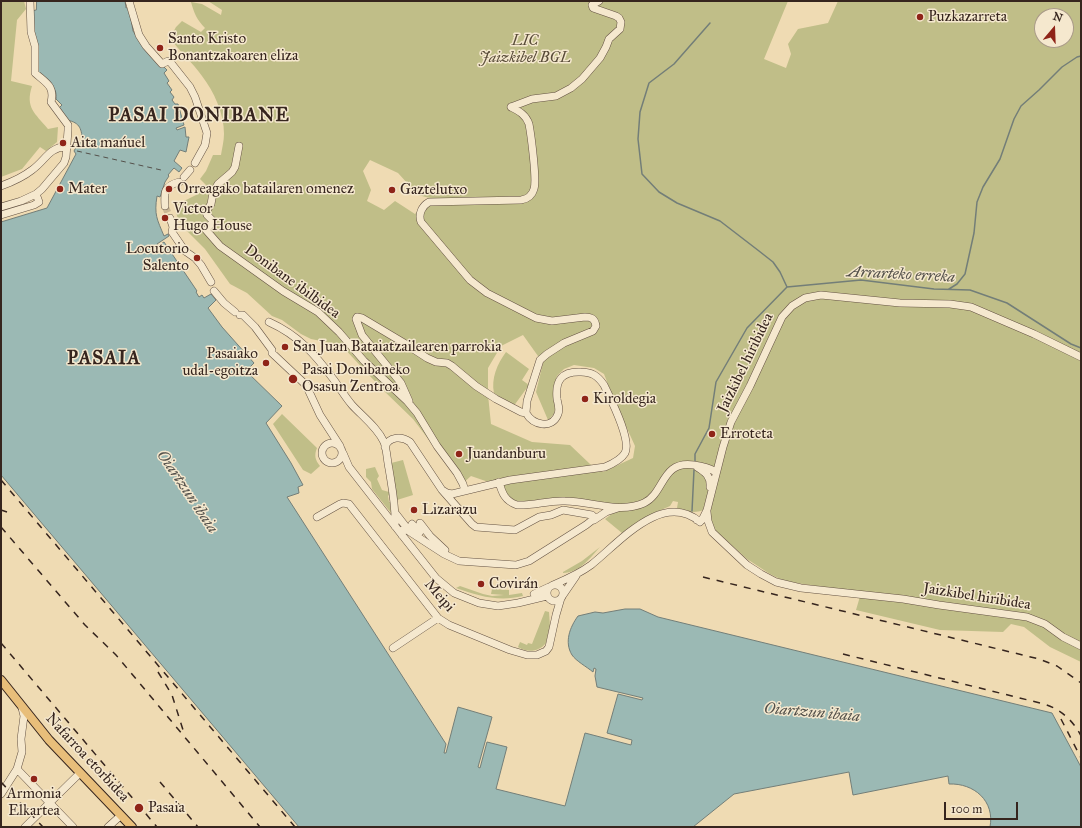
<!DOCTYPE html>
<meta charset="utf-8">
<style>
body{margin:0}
#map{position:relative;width:1082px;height:828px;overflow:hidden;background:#efdbb3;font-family:"IM FELL Great Primer",serif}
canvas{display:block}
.frame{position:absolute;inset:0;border:2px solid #36251e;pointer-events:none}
.north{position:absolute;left:1034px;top:8px;width:40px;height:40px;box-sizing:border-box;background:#f5e8ce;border:1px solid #a99a88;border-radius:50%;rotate:19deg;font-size:11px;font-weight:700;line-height:16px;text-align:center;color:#36251e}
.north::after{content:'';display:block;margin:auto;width:14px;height:18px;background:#8f2418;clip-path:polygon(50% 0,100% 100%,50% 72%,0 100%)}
.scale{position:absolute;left:944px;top:802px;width:74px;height:18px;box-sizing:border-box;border:2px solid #36251e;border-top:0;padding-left:5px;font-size:12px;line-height:14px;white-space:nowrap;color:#36251e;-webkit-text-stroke:3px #f5e8ce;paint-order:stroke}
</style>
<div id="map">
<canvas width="1082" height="828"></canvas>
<div class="frame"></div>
<div class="north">N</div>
<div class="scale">100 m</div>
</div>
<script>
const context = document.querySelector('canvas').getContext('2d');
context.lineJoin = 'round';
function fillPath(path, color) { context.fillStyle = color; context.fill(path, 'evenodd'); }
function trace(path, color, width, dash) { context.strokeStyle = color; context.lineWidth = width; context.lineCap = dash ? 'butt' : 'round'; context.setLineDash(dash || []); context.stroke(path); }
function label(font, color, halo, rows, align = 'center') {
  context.font = font + ' "IM FELL Great Primer",serif'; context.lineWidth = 3; context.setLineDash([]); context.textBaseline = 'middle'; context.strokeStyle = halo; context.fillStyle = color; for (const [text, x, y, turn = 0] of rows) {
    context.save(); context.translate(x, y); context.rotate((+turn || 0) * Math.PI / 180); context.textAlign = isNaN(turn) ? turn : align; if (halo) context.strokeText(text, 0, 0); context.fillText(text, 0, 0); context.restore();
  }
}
fillPath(new Path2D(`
 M1,1H24L26,9L17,20L11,81L32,86C25,108 35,113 48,129L58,127L57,142L46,151L40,147L22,169L1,177Z
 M208,1H788L764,59L786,68L791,54L788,44L798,29L828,23L838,1H1081V662L1050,647L1024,627L1011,624L1003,632L940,630L856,610L861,593L784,581L770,574L747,559L717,532L712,526L709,510L718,468L705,472L710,487L703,510C694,514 686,511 677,508L678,502L673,501L670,506L652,514L622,533L605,519L620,508L568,501L524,505L508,500L500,486L471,476L461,485L454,473L413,419L383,390L341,345L311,339L301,334L282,320L272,316L247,293L230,284L205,249L183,227L177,216L176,210L178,204L198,194L206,185L200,179L206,171L213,155H221C222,148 224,141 224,134C224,113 214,92 202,76C193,63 180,52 170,38L176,27L182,21L201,32L205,28C197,20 194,13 191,2L202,4L221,15L222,10ZM1042,16H1066V40H1042ZM370,160L398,173L418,195L430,198L415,214L395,201L384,210L367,201L371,190L363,171ZM523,335L543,363L536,392L548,420L554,414L555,409L553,388L557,376L564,369L574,365L594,368L604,374L615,402L635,446L633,458L603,472L590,464L570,445L532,442L491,424L488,395V368L501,346Z
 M506,352L529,369L522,380L529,385L513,407L494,393C491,379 497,364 506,352Z
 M282,414L317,448C314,455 315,460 320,466L311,474L303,470L273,424Z
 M403,460L413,495L397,500L391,463Z
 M375,467L379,476L377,479L382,490L389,492V495L388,496L389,502H390L391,513L372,489L371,482L366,477V469Z
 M600,547C590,558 579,573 563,573V572L582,561Z
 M460,586L483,594L492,596L504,595L491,594L492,589L509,590V595L522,593L523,596C499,602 478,596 456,588Z
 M545,611L549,612L550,626L546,643C539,652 527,653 518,647L520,642L527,645L528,643L532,644Z`), '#c0be88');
const water = new Path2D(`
 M37,1H125L126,8L129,7L133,31L142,45L167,70L164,73L169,81L167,83L172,90L170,92L174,97L172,100L175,104H178L184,125L176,128L177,130L185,127L186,137H189L186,152L180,150L174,161L182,168L179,172L174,168L173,169L168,175L169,176L165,182L160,197L157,196C154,215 157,219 164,236L168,234L169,236L157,244L158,246L164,242L197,291L196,292L199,297L202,295L204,298L211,294L216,300L208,308L222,327L254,363L246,371L282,406L266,423L291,463L303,485L298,487L299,493L287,497L446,744L444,753H446L458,707L492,717L478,767L480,768L487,742L507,747L496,789L565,806L585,733L631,745L632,740L607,733L618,694L642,700L643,698L597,687L595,676L596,669L594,668L593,672C587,667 576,661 572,655C564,642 570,627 578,616L595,612L603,613L625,609H640L658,617L1052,713L1081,767V827H990C995,801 974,783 949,784L948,776L853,795L849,772L734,794L693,827H299L1,475V222L47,208L76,154L74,151L79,142L82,144L83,142C81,129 81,123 67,120L58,109L62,105L56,99C58,86 45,79 37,71L33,32L32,11L36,10Z`);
fillPath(water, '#9bb9b4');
trace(water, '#737e78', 1);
trace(new Path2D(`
 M710,23L674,64L649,83L640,112L638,139L642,174L659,192L677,203L720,221L759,251L773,262L780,272L787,287
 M949,289L957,284L965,274L974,233L977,202L983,187L1000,159L1014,119L1021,106L1039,90L1062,67L1077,57L1081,56
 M695,461V454L709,428L716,382L747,328L787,287L861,280L934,289L970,290L1007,303L1071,344L1081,348
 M692,511L694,470`), '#737e78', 1.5);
trace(new Path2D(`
 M77,151L161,170`), '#54514b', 1, [5, 4]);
trace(new Path2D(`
 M165,206L170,218`), '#cab795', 7, [7, 3.5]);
const minor = new Path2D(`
 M129,1L139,35L146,46L162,64L168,61L171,63L190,87L195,97L207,133L205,145L195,163
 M511,107L532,99L556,96L571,88L582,79L600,58L606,47L609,39L620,29L621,22L619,18L616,16L593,8L592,5L599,1
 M239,146L235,167L232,172L218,184L213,193L211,204L206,212L207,215L212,220V223L206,230L220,246L283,291L318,312L339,332L364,361L407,401L417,413L437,446L457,473L463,484L465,491
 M184,177L190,170
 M1,186C12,182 23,177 32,170C46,160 48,148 67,146
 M165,206C164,192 164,186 179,182
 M1,207L21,201L36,194L42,189L64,163L66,157L68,130V125L51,102C55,86 46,83 35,73V46L31,32L30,1
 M1,215L34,205L39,202L36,194
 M170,218L173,227L172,232L185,251L195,258L201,265L211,282
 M214,291L224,303L235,312
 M240,315H243L255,327L272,350V353L306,385L320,415L340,446
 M269,322C298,335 315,354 334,380C340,388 345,397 352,405C362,416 377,427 384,442C387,450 387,460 389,469C392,488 396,507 395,526
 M409,401L401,383L362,335L356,319L357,317L362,318L404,343L427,358L436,362L447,363L452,366L476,386L496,399L521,412L526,413
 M322 453a10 10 0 1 1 20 0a10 10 0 1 1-20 0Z
 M385,447C389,436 402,436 410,442L442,490L472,524L476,527L515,530L539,517L551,515L563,510L592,515L595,518L586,525L529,561L516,565L459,561L444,554L407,530H403L402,535
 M343,453L349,467L402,535L436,578L454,593L479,603L498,606L518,603L547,596
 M697,467C705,472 711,476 710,487
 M499,482C502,493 505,501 517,505C533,506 549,500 565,501C590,501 620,514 644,503C665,493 661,460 694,465C701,466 708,467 714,471
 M442,490L447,493L452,494L510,480L605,467C612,464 621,460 625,453C632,440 610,398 604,385C598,376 592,372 581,372C562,371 555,380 557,399C558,404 560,409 558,414C552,430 533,425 526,413L527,401L540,360L547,354L564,343L593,331L596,326C595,319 592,317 585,317L552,321L536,318L487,293L470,280L421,222C418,214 422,206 429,202L521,200C528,199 532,196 534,189C537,180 531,135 529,124C526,115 519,111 511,107
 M707,512L708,521L712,532L747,565L761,574L776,582L801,588L903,599L939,605L1027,617L1045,624L1063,637L1081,646
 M396,514L410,532
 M317,517L340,504L343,503L349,504L438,618L449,625L510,650L527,655H537L546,651L549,647L556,615L561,598
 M594,520L606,512L618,508
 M697,520H702L707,510L723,447L731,422L750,386L782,317L792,306L805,298L821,295L900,303L950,304L971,307L1034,334L1081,357
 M412,524L420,532V523L430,536L445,550
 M547 593a8 8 0 1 1 16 0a8 8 0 1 1-16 0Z
 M553,585C567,579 579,574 591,565C619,543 662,490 700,522
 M534,594L549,587
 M563,595L576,576
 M393,648L438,618
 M17,769L73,827
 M1,794L17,769L22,752L21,739L24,716L22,708
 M25,827L80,773
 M108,827L118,818`);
const major = new Path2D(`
 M1,680L49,740L132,827`);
trace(minor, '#645243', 8);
trace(major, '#36251e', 10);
trace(minor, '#f5e8ce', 7);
trace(major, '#e8be7a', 8);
trace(new Path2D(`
 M1,480L295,827
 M1,510L7,512
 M1,527L85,625L116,655L260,827
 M703,577L1039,659L1057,666L1081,683
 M1,643L157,827
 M843,654L1044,704C1060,709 1073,720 1081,736
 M158,672L172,695L184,733
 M1061,719L1081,758
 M1,782L43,827
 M160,782L198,827`), '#36251e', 1.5, [7, 7]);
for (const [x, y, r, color] of [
 [920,17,4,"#8f2418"],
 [160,48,4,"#8f2418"],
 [63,143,4,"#8f2418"],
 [60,189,4,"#8f2418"],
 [169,189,4,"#8f2418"],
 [392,190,4,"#8f2418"],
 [165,218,4,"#8f2418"],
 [197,258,4,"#8f2418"],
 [285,347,4,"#8f2418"],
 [266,363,4,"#8f2418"],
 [293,379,5,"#8f2418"],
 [585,399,4,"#8f2418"],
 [712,434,4,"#8f2418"],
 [459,454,4,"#8f2418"],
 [414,510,4,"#8f2418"],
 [481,584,4,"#8f2418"],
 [34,779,4,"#8f2418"],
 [139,808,5,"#8f2418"]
]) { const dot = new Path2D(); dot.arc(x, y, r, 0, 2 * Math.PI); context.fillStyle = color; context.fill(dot); trace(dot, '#f5e8ce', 1.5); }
label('15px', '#36251e', '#f5e8ce', [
 ["Puzkazarreta",928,17],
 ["Santo Kristo",168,39],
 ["Bonantzakoaren eliza",168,56],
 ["Aita mańuel",71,143],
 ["Mater",68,189],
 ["Orreagako batailaren omenez",177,189],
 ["Gaztelutxo",400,190],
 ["Victor",173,209],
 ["Hugo House",173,226],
 ["Locutorio",189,249,"right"],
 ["Salento",189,266,"right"],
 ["San Juan Bataiatzailearen parrokia",293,347],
 ["Pasaiako",258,354,"right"],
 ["udal-egoitza",258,371,"right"],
 ["Pasai Donibaneko",302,370],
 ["Osasun Zentroa",302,387],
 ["Kiroldegia",593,399],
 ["Erroteta",720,434],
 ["Juandanburu",467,454],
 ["Lizarazu",422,510],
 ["Covirán",489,584],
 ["Armonia",34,794,"center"],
 ["Elkartea",34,811,"center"],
 ["Pasaia",148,808]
], 'left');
label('italic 15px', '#584b38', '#f5e8ce', [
 ["LIC",525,41],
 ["Jaizkibel BGL",525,58]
]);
label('15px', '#36251e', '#f5e8ce', [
 ["Donibane ibilbidea",292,282,36],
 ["Jaizkibel hiribidea",746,363,-64],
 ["Meipi",439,596,49],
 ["Jaizkibel hiribidea",977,597,9],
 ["Nafarroa etorbidea",87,758,47]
]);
label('italic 16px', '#54514b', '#f5e8ce', [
 ["Arrarteko erreka",901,275,3],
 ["Oiartzun ibaia",187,492,56],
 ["Oiartzun ibaia",812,713,5]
]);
context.letterSpacing = '1px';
label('bold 19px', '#36251e', '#f5e8ce', [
 ["PASAI DONIBANE",199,116],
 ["PASAIA",104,359]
]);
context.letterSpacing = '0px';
</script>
